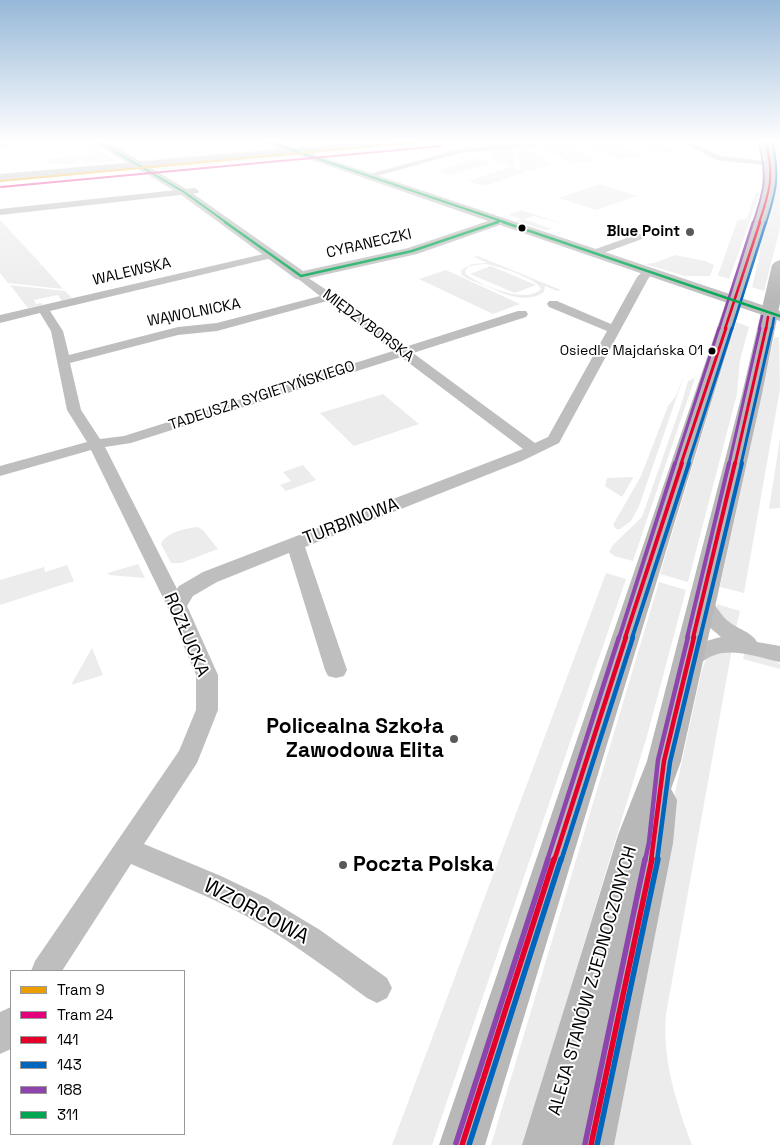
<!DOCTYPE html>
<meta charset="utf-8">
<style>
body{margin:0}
#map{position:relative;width:780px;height:1145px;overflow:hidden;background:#fff;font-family:"Space Grotesk",sans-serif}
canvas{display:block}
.legend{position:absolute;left:10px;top:970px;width:175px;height:165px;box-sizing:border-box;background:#fff;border:1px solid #999;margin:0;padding:6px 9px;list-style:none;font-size:15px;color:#000}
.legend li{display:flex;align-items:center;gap:10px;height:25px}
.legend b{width:25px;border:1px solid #999}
</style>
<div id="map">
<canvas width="780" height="1145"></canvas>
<ul class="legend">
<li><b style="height:6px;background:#eb9e00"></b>Tram 9</li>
<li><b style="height:6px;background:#e5007d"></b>Tram 24</li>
<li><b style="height:6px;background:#e4002b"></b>141</li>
<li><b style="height:6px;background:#0065bd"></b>143</li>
<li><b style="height:6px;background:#8e44ad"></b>188</li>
<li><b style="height:6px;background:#00a651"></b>311</li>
</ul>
</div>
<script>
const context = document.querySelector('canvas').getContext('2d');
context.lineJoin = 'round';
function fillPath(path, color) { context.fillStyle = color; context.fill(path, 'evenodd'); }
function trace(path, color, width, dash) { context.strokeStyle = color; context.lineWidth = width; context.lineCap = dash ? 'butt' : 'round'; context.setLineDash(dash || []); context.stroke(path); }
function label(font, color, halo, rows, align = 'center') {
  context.font = font + ' "Space Grotesk",sans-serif'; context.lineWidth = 4; context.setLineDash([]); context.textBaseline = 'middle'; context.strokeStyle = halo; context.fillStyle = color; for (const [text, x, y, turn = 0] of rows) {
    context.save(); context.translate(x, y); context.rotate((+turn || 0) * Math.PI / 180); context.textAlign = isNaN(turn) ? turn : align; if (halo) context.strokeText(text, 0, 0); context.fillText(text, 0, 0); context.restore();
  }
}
fillPath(new Path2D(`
 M631,140H654L679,152L659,154Z
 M770,140H780V228L764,291L752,287L759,258L761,240L779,179L778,160Z
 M612,141L641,156L615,159L587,144Z
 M85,144H90L116,161L81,164L82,156H91V150L83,149Z
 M568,144L597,161L571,163L543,146Z
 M516,147H524L552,165L523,163L548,166L529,171L520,169Z
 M278,148V150L144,162L143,160Z
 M495,148L499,150L514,148L515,167L496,161L490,149Z
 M295,154L301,156L159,170L153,167Z
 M79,156V164H44L47,163V159Z
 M478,158L493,162L451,175L436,171Z
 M510,167L526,172L484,186L468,181Z
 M600,184L637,196L596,210L559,198Z
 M756,191L760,193L729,279L719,276L718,275L737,221L747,218Z
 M521,210L567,225L534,216L524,219L552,229L544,230L516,221L521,219L509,215Z
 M0,220L41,264L38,266L42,265L63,289L8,283L0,273Z
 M675,255L705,261L714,265L710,276H685L645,264L654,263Z
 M478,256L561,290L557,291L545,286L544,292C525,305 502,293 484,285C476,282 468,280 462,275L461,270L472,264L487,263L474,257ZM485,264C496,265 538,279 541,289C526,305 480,285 466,274L465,270L470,266Z
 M491,266L536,285L515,293L470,274Z
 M446,270L520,304L493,314L419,279Z
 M10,285L65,291L72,298L62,301L58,295L34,300L36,304L41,303L43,305L28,308Z
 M736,322L749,327L740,360L737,394L688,582L660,574Z
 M779,337L780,389L744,593L720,587L774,338Z
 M686,370L639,506L631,521L620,529H616L613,525L641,476L668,406L676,396Z
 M695,378L633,561L614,556L609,552L613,545L642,517L681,405L688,381Z
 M383,394L419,424L354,446L320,413Z
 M780,439V508L769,509Z
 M303,465L316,480L286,491L280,485L291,481L283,472Z
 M632,477L633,478L622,497L605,486L607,478Z
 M198,527L203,530L218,549L181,563H171L161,544C165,533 186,528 198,527Z
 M138,564L145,578L109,575L108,573Z
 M67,565L74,581L0,605V580L44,567L45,572Z
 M606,573L626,579L432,1145H392Z
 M659,582L686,590L647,736L523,1145H491Z
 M717,604L740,611L735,632L716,613Z
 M92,648L103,675L71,685Z
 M732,649L666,1014C662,1060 676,1102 692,1145H605L665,839L702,669L708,655Z
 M745,652L776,661L780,664V669L743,659Z`), '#ececec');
fillPath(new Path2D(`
 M64,140H131L127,142L0,146V142Z
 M556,140H581L577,142L460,153L366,179L362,176L460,149Z
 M675,140H685L722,156L772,162L776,164L772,166L717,160Z
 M195,188L199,191L198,193L0,215V209Z
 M638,234L642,235V239L598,255H590L589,253L590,251Z
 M272,252L277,255L276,257L50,311L63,331L69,355L178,327L217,323L320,296L297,278L295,276L301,273L334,295L405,347L518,311H526L528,314L526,317L413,353L535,443L548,437L607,331L549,307L547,304L549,301H557L611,324L637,277L645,269L649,268L654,271L648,279L559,443L522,461L305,547L347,670L344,676L336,678L328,676L325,670L289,553L217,582L193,596L187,606L218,675V710L197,763L144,844L221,876L267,898L320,930L387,978L392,988L387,998L377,1003L367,998C328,969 289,940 246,916C209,896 170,881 131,864L62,971H31L35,961L179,751L196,710V675L167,606L91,450L0,476V466L87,442L67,410L51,331L40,313L0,323V315ZM327,301L393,351L124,436L100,439L81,410L70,363L178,335L217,331ZM401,357L523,449L203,572L179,586L177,589L105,447L131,443Z
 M701,593C713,597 718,613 728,621C737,629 752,632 757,642L780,646V662C760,658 734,648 715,655C701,659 696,672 680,667L676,661C685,646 706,641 721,637L708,626L691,600L694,595Z
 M11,1007V1049L0,1054V1012Z`), '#bebebe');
fillPath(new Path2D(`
 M95,140H105L188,190L303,271L408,248L488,221L260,142L258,140H272L780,311V321L500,225L417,254L301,280L296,279L180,194L96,144Z`), '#bebebe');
fillPath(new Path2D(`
 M384,140H421L416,143L0,182V174Z
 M760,140H770C779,157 778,174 775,193L485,1145H439L763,193L765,159Z
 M780,260V303L762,394L681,761L671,789L677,800L673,843L614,1145H522L618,835L647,761L742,394L772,265L775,262Z`), '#b8b8b8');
trace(new Path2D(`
 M759,223C770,191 775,173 765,140`), '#e4002b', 2);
trace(new Path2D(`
 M725,329L760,222
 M766,329L768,317`), '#e4002b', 2.5);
trace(new Path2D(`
 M681,464L726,328
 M735,464L766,328`), '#e4002b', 3);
trace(new Path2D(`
 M625,638L682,463
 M693,638L735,463`), '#e4002b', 4);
trace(new Path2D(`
 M554,861L626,637
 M651,861L664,761L694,637`), '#e4002b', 4.5);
trace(new Path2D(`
 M462,1145L554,859
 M591,1145L652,859`), '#e4002b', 5.5);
trace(new Path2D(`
 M766,223C777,189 780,175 772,140`), '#0065bd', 2);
trace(new Path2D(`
 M732,329L766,222
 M772,329L774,318`), '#0065bd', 2.5);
trace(new Path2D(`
 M688,464L732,328
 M741,464L772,328`), '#0065bd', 3);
trace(new Path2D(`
 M632,638L689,463
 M700,638L742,463`), '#0065bd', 4);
trace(new Path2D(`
 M561,861L633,637
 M657,861L670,762L700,637`), '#0065bd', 4.5);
trace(new Path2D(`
 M469,1145L561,859
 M597,1145L658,859`), '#0065bd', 5.5);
trace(new Path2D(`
 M753,223C764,190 768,178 759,143`), '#8e44ad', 2);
trace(new Path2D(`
 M719,329L753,222
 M759,329L762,316`), '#8e44ad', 2.5);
trace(new Path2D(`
 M675,464L719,328
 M729,464L760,328`), '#8e44ad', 3);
trace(new Path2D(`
 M619,638L675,463
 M687,638L729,463`), '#8e44ad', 4);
trace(new Path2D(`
 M547,861L619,637
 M645,861L649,842L658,760L688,637`), '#8e44ad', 4.5);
trace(new Path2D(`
 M456,1143L548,859
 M585,1144L645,859`), '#8e44ad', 5.5);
trace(new Path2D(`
 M100,140L99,142L184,192L227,223
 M263,140L507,223
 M494,223L500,221`), '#00a651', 2);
trace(new Path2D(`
 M225,222L301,276L412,251L498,222
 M503,222L780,316`), '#00a651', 2.5);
trace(new Path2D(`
 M0,181L440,140`), '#eb9e00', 2);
trace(new Path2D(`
 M1,187L441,146`), '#e5007d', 2);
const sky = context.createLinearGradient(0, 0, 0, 300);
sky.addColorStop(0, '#97b8d8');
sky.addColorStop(0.47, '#fff');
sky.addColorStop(1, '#ffffff00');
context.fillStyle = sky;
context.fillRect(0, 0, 780, 300);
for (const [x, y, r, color] of [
 [522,228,4.5,"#000"],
 [690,232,5,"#595959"],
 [712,351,4.5,"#000"],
 [454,739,5,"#595959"],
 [343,865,5,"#595959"]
]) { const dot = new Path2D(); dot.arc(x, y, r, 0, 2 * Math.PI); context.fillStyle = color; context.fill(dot); trace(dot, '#fff', 2); }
label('14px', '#000', '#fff', [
 ["Osiedle Majdańska 01",703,351]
], 'right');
label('bold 15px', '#000', '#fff', [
 ["Blue Point",680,232]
], 'right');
label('15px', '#000', '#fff', [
 ["CYRANECZKI",369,244,-13],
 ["WALEWSKA",132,272,-13],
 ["WĄWOLNICKA",194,313,-11],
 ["MIĘDZYBORSKA",368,326,37],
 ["TADEUSZA SYGIETYŃSKIEGO",262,396,-18]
]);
label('18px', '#000', '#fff', [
 ["TURBINOWA",351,522,-21],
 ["ROZŁUCKA",186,635,67],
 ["ALEJA STANÓW ZJEDNOCZONYCH",593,981,-74]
]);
label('bold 21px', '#000', '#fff', [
 ["Policealna Szkoła",444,727],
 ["Zawodowa Elita",444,751],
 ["Poczta Polska",353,865,"left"]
], 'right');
label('21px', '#000', '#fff', [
 ["WZORCOWA",256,912,28]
]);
</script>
